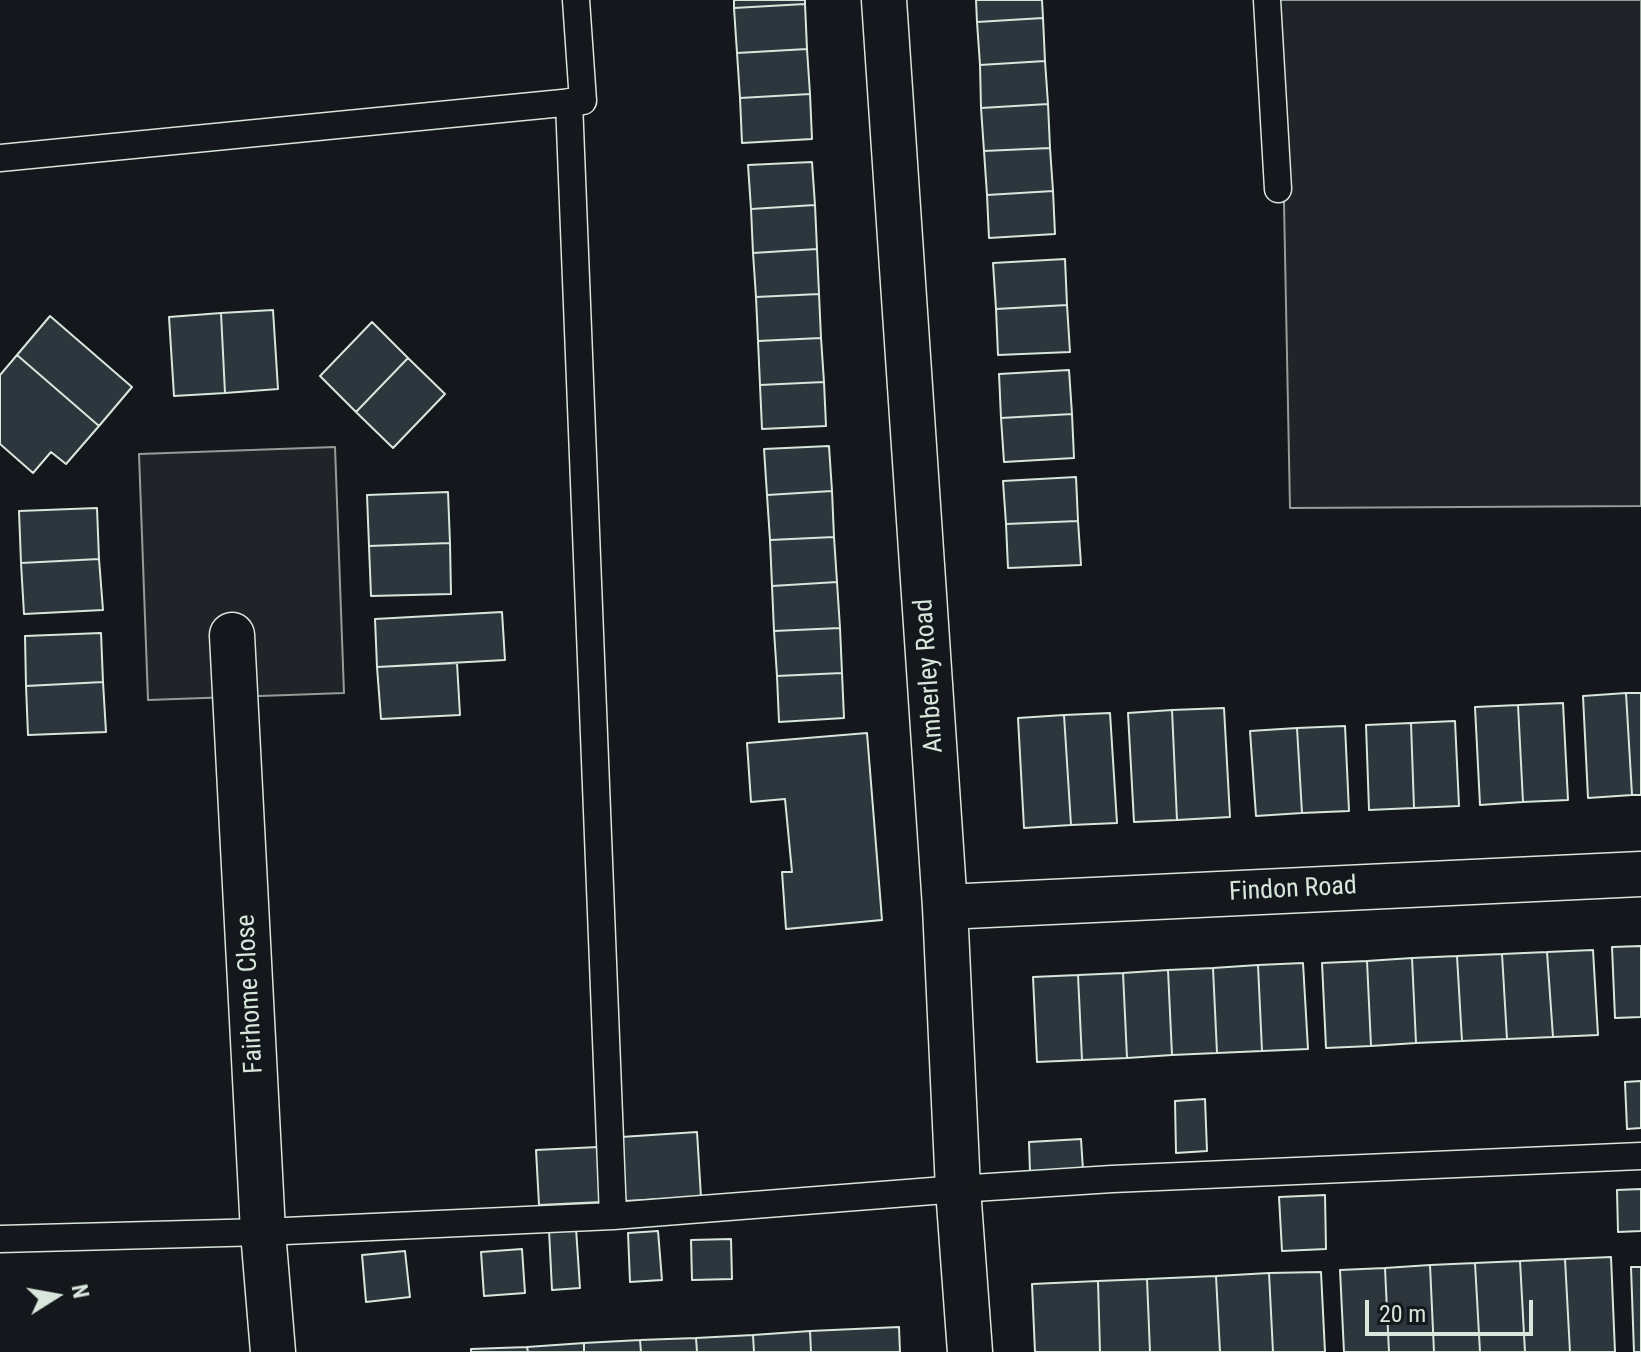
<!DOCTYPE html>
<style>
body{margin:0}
#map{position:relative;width:1641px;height:1352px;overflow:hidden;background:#14181c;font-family:"Roboto Condensed",sans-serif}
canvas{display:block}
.north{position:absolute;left:16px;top:1256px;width:80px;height:80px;-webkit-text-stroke:6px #14181c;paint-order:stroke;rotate:79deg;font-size:22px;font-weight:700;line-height:32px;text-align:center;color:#d8e6dc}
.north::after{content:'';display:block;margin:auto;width:28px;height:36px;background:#d8e6dc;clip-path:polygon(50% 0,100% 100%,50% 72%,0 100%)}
.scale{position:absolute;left:1365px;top:1300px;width:168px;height:36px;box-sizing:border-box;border:4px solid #d8e6dc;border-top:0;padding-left:10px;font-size:24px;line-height:28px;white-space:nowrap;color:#d8e6dc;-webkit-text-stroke:6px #14181c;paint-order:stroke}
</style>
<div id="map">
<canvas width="1641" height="1352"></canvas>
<div class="north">N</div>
<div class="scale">20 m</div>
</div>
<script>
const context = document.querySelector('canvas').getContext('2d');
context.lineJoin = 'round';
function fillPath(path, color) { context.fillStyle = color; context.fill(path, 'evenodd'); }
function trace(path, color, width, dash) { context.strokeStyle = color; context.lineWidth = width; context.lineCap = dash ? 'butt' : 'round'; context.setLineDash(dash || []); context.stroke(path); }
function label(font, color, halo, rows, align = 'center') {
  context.font = font + ' "Roboto Condensed",sans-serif'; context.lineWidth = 6; context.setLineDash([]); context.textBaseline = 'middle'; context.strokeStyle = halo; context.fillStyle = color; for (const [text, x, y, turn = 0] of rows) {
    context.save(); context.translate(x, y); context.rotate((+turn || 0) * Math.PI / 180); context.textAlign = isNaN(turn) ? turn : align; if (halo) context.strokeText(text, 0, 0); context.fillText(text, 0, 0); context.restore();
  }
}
const green = new Path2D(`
 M1280,0H1641V506L1290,508Z
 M335,447L344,693L148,700L139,454Z`);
fillPath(green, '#202428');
trace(green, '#939e99', 2);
const building = new Path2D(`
 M734,0H805V4L734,8Z
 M976,0H1042L1043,18L977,22Z
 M805,4L807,49L737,53L734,8Z
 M1043,18L1045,61L980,65L977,22Z
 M807,49L810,94L740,98L737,53Z
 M1045,61L1048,104L981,108L980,65Z
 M810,94L812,139L742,143L740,98Z
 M1048,104L1050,148L984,151L981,108Z
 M1050,148L1053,191L987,195L984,151Z
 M812,162L815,205L751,209L748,165Z
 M1053,191L1055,234L989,238L987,195Z
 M815,205L817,249L753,253L751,209Z
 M817,249L819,294L756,297L753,253Z
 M1065,259L1067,305L996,309L993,263Z
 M819,294L821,338L758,341L756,297Z
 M1067,305L1070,352L998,355L996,309Z
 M273,310L278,389L225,393L221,313Z
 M221,313L225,393L174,396L169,317Z
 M50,316L132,387L99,426L17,355Z
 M372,322L408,358L356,412L320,376Z
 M821,338L824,382L760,385L758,341Z
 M17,355L99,426L66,464L51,452L33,473L0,444V375Z
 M408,358L445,394L393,448L356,412Z
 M1069,370L1072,414L1001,418L999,374Z
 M824,382L826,426L762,429L760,385Z
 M1072,414L1074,458L1004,462L1001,418Z
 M829,446L832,491L767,495L764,449Z
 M1076,477L1078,521L1006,524L1003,481Z
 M832,491L834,537L770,540L767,495Z
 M448,492L450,543L369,546L367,495Z
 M97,508L99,559L21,563L19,511Z
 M1078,521L1081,565L1008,568L1006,524Z
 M834,537L837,582L772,586L770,540Z
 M450,543L451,594L371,596L369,546Z
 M99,559L103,610L24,614L21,563Z
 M837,582L840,628L774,631L772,586Z
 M502,612L505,660L377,667L375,619Z
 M840,628L842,673L777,676L774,631Z
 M101,633L103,682L26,686L25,636Z
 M457,663L460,715L381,719L377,667Z
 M842,673L844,718L779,722L777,676Z
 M103,682L106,732L28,735L26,686Z
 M1626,693H1641V795H1632Z
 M1626,693L1632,795L1588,798L1583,696Z
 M1563,703L1568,800L1523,802L1518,705Z
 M1518,705L1523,802L1480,805L1475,707Z
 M1224,708L1230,817L1177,820L1172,710Z
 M1172,710L1177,820L1134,822L1128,713Z
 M1110,713L1117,823L1071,825L1064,715Z
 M1064,715L1071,825L1024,828L1018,718Z
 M1455,721L1459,806L1414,808L1411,723Z
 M1411,723L1414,808L1369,810L1366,725Z
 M1345,726L1349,811L1302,813L1297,728Z
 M1297,728L1302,813L1256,816L1250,731Z
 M867,733L882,920L786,929L782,872H792L785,799L751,802L747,743Z
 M1641,946V1017L1615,1018L1612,947Z
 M1593,950L1598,1035L1553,1037L1547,952Z
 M1547,952L1553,1037L1507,1039L1502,954Z
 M1502,954L1507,1039L1462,1041L1457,956Z
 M1457,956L1462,1041L1416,1043L1412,958Z
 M1412,958L1416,1043L1371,1046L1367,961Z
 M1367,961L1371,1046L1326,1048L1322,963Z
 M1303,963L1308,1049L1262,1051L1258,965Z
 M1258,965L1262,1051L1217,1053L1213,968Z
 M1213,968L1217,1053L1172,1055L1168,970Z
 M1168,970L1172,1055L1127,1058L1123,973Z
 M1123,973L1127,1058L1082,1060L1078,975Z
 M1078,975L1082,1060L1037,1062L1033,977Z
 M1641,1081V1128L1627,1129L1625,1082Z
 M1205,1099L1207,1151L1176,1153L1175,1101Z
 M697,1132L701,1197L625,1201L621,1137Z
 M1081,1139L1083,1170L1030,1172L1029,1142Z
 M598,1147L602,1202L539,1205L536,1150Z
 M1641,1189V1231L1618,1232L1617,1190Z
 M1325,1195L1326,1249L1282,1251L1279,1197Z
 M576,1228L580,1288L552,1290L549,1230Z
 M658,1231L662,1280L630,1282L628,1233Z
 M731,1239L732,1279L692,1280L691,1240Z
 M522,1249L525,1293L484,1296L481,1252Z
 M405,1251L410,1297L366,1302L362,1255Z
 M1611,1257L1615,1352H1570L1565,1259Z
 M1565,1259L1570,1352H1525L1520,1261Z
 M1520,1261L1525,1352H1480L1475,1263Z
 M1475,1263L1480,1352H1434L1430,1265Z
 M1430,1265L1434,1352H1389L1385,1268Z
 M1631,1267H1641V1352H1634Z
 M1385,1268L1389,1352H1344L1340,1270Z
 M1321,1272L1325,1352H1273L1269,1273Z
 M1269,1273L1273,1352H1220L1216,1276Z
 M1216,1276L1220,1352H1150L1147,1279Z
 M1147,1279L1150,1352H1100L1098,1281Z
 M1098,1281L1100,1352H1035L1032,1284Z
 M899,1327L900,1352H811L810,1331Z
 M810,1331L811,1352H754L753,1335Z
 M753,1335L754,1352H697L696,1338Z
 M696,1338L697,1352H641L640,1340Z
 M640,1340L641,1352H584V1343Z
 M584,1343V1352H528L527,1347Z
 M527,1347L528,1352H471V1349Z`);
fillPath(building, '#2c363c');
trace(building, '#d8e6dc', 2);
const service = new Path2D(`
 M1267,0L1278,189
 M569,102L613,1216
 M0,158L583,101L576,0
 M0,1239L263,1232L613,1216L958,1189L1112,1179L1641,1156`);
const minor = new Path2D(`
 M884,0L945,907L958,1189L970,1352
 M232,635L263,1232L273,1352
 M945,907L1641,874`);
trace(service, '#d8e6dc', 29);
trace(minor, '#d8e6dc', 47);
trace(service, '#14181c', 26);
trace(minor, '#14181c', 44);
label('26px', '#d8e6dc', '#14181c', [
 ["Amberley Road",930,676,-94],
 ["Findon Road",1293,890,-3],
 ["Fairhome Close",251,994,-93]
]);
</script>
